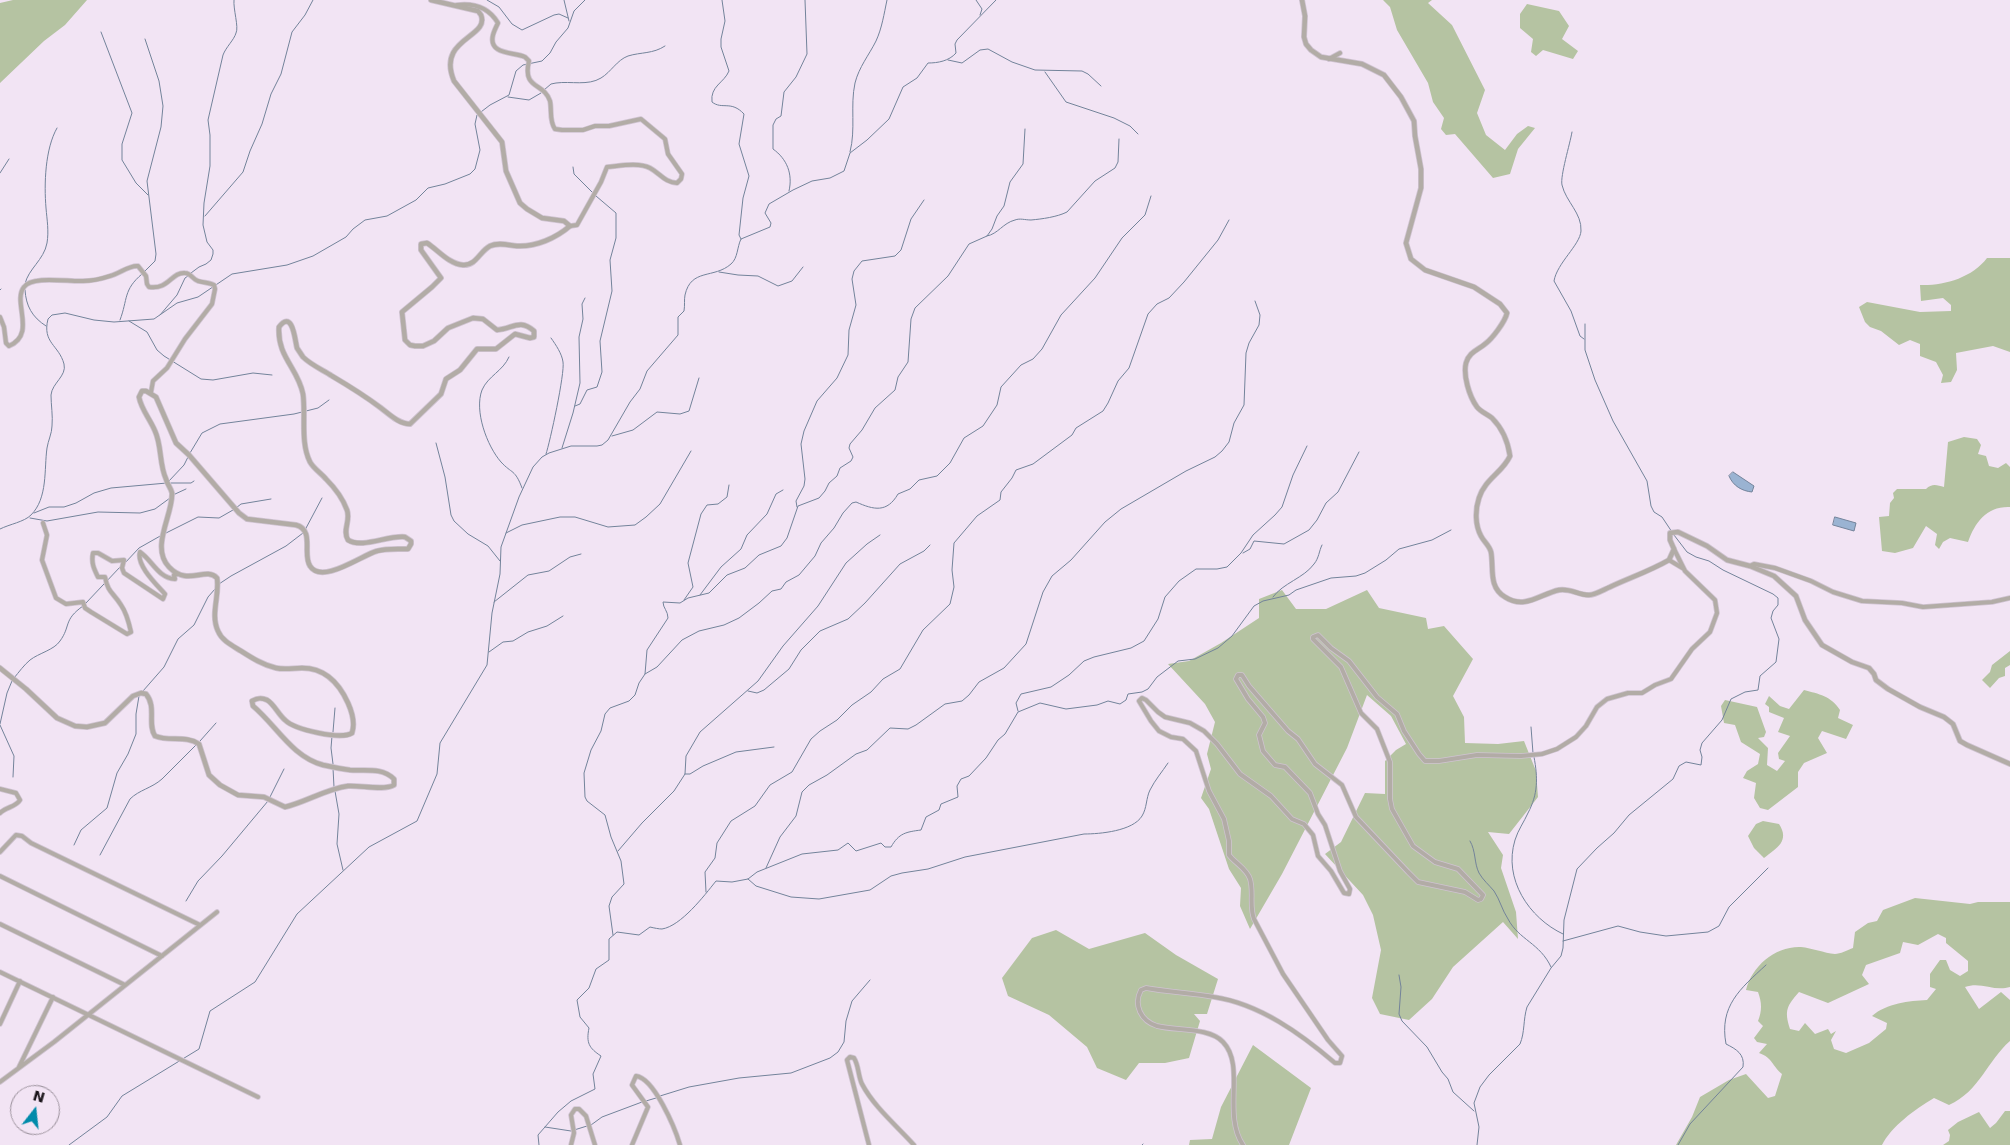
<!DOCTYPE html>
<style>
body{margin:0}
#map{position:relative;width:2010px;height:1145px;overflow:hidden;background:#f2e4f4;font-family:"DejaVu Sans",sans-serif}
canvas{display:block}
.north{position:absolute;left:10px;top:1085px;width:50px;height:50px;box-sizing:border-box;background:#f2e4f4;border:1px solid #9b919c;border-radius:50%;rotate:16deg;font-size:14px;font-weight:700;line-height:20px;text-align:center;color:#191419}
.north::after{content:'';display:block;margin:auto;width:18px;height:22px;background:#008baa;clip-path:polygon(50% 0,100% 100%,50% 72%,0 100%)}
</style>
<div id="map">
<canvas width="2010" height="1145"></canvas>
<div class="north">N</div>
</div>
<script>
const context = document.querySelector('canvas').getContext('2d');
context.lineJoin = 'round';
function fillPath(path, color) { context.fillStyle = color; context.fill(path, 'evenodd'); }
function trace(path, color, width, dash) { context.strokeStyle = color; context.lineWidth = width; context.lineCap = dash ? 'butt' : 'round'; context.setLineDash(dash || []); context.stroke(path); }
fillPath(new Path2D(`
 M13,0H87L65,25L44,41L0,83V3Z
 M1383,0H1432L1428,3L1452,25L1485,90L1477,113L1486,135L1505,150L1517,134L1528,126L1535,128L1518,149L1510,174L1493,178L1455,134L1446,135L1441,129L1444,118L1433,102L1428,83L1397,30L1390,7Z
 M1527,4L1559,11L1569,26L1562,39L1578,51L1573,59L1543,50L1536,56L1531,52L1533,39L1520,28V14Z
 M1987,258H2010V352L1993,346L1956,353L1957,370L1951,382L1941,383L1943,375L1936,362L1920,356V344L1910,340L1899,345L1881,331L1870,327L1865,322L1859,307L1867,302L1920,312L1951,311V305L1943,298L1921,301L1920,285C1943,286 1972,278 1987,258Z
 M1964,437L1977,439L1981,445L1978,454L1986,456L1989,466L1998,468L2006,463L2010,467V507C1987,506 1975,522 1968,542L1950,538L1943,542L1939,549L1935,545L1937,534L1926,526L1913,548L1895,553L1882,551L1879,517L1889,516L1890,503L1894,498L1893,493L1897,489H1926C1932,483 1937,485 1944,487L1948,442Z
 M1282,590L1296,609H1326L1367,590L1379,608L1426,618L1428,629L1444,626L1473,659L1453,696L1464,717L1465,743L1498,744L1524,741L1536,771L1538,797L1509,834L1488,832L1503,855L1501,868L1516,912L1518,939L1503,922L1453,967L1432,999L1409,1020L1380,1014L1372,998L1381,950L1373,915L1363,895L1325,854L1341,842L1365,793L1385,794V761L1396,750L1406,744L1391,716L1367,695L1347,748L1282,874L1250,929L1240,906L1241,888L1229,869L1209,809L1201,798L1211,769L1207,754L1215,722L1205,704L1168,664L1189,661L1221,643L1259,618V599Z
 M2010,651V665L2005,668V676L1999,678L1990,688L1982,680L1990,672L1992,665Z
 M1804,690C1819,694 1831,696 1840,710L1838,718L1853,725L1846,739L1822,731L1818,738L1827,753L1804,763L1798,772V787L1768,810L1760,808L1754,798L1756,783L1743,778L1747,771L1758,764L1760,754L1741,742L1735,725L1724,723L1721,706L1725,700L1757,707L1766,732L1764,737L1758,738L1768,748L1767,765L1777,771L1785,761L1779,759L1778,753L1790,736L1778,732L1784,718L1769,712V707L1765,704L1769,696L1780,706L1789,709Z
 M1763,821L1779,824C1790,841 1777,848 1764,858L1754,848L1748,836L1756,824Z
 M1915,898L1970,904L1978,902H2010V987C1994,992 1981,981 1965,987L1979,1009L2001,992L2010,1000V1041C1987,1061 1980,1091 1949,1105L1934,1098C1915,1109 1891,1127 1882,1145H1676L1692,1117L1700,1097L1729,1080L1746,1074L1768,1098L1775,1096L1782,1074C1772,1066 1773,1058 1759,1053L1767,1044L1757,1042L1754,1038L1763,1026L1758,1021C1762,1011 1762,1003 1758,992L1746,990C1752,966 1775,946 1801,947C1812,948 1824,953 1835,954C1840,954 1848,950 1853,948L1855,932L1868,923L1877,921L1883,910ZM1938,934L1946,938V943L1968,961V971L1960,976L1950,970L1946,960H1940L1930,974V987L1936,989L1927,1000C1909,1001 1887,1003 1872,1016L1887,1023L1886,1029L1869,1043L1846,1053L1834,1049L1831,1040L1836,1031L1831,1034L1828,1029L1815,1034L1805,1023L1799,1031L1790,1029C1784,1010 1787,1006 1799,992L1828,1003L1869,984L1862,975L1866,965L1900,953L1903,942L1918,945Z
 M1056,930L1089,949L1145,933L1176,955L1218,979L1207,1014H1194L1200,1021L1189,1058L1165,1063H1139L1126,1080L1097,1068L1087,1047L1049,1015L1008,996L1002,978L1032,938Z
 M1253,1045L1311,1088L1289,1145H1189L1190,1140L1212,1139L1221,1107Z
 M2005,1111H2010V1145H1943L1949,1141L1950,1135L1948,1130L1958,1122L1979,1112L1990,1128L1996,1123Z`), '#b5c3a2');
const water = new Path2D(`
 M1733,472L1754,486L1752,492C1742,491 1733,486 1729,476Z
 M1835,517L1856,523L1854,531L1833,525Z`);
fillPath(water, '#9ab3d2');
trace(water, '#73839a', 1);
trace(new Path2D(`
 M487,0L499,7L512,24L522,30L554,15L559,14L568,18
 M564,0L569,21
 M722,0L725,21L721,39V47L729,71C724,83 710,86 712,102C722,110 731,100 744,114L739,144L749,176L743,198L739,235L741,239
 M976,0L982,9L980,15
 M101,32L132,113L122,144V160L136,183L148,195
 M145,39L159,81L163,106L161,127L147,181L156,254L155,261L145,271
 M948,60L962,63L980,50L988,49L1012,62L1035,70L1082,71L1088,74L1101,86
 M1045,72L1066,102L1114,118L1130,126L1138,134
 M544,90L551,84L556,83C571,81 588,86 601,78C611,72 617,60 628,56C641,52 653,54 665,46
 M508,97L529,100L541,93
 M1572,132C1570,144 1560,176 1562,185C1566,202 1582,213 1581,231C1580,245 1557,263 1554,281L1571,311L1580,336L1584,339
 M850,152C856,129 850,106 855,83C859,67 869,55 876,41C882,28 884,14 887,0
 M573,167L574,174L593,193
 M0,173L9,159
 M789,191C793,174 787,159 773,149V125L776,119L781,116L784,92L796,77L807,54L805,0
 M205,216L243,172L250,151L262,124L271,94L281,74L292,32L305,15L313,0
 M987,236C998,234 1003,223 1015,220C1020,218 1025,220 1031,220C1042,219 1057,217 1067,212L1095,181L1115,168L1118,162L1119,139
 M719,272L738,275L758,276L778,286L792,281L803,267
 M191,273L199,267L206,264L211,260L213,254V250L207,242L203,225L204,203L210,166V135L208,120L223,55C226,47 234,40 236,33C239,27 233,9 234,0
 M25,284C28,269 44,260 47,243C49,231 47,220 46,208C44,184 45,149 57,128
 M0,290L1,289
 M25,290C26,306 32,317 46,326
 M160,315L177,295L185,278L188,276
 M120,320C128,299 123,290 142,274
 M129,321L147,332L157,350L164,356L201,379L213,380L253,373L272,375
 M1585,324V350L1595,380L1613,421L1647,481L1651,506L1654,512L1662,517L1672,532
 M509,357C503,371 488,376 482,390C474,411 487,446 501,462C512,474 515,469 522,488
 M575,406L580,404L587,390L597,387L602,372L600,341L612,291L610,260L616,238V213L596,196
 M612,436L633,430L657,412L680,414L689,411L699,378
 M436,443L445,477L451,515L454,521L468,534L488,546L500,561
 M562,448L573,413L580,383L579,337L583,319L582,304L585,298
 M190,453L202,433L220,424L294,414L318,408L329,400
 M546,454C550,442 565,373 563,362C562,354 556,345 551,338
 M169,481L184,465L188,457
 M171,483H191L194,481
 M173,495L186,489
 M797,507L796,501L804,486L805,479L801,444L804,431L817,401L837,378L848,355L849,330L856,305L852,279L854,271L862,261L895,256L901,250L911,219L924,200
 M236,508L241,504L271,499
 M34,513L49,507H64L76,503L94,493L111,488L167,483
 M30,518L47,521L98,512L140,513L155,509L170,498
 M0,529C10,524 24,522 31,515C48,498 44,469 47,448C48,441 52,433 52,426C53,416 51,405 51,395C52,383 67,376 64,364C59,345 42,343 48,319L52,315L65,313L94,320L114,322L154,319L177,303L198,297L232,274L287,265L313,256L346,237L353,229L365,220L387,216L416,200L428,188L445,184L470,174L475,169L480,150L475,124L477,115L490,105L509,95L516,71L523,65L542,61L550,53L556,42L568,28L574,11L585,0
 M305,530L322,498
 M166,533L198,517L219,518L233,510
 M506,533L522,525L560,517H575L608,527L635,525L646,517L660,504L691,451
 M1243,553L1250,549L1254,541L1284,544L1309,530L1317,520L1326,503L1338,492L1359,452
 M124,564L139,548L162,535
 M219,584L231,576L286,546L303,533
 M700,595L721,567L741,549L747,535L767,514L776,494L783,490
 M1273,597C1283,583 1304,578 1314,564C1319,558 1319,551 1322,545
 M684,600L693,587L688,563L701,514L707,505L718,504L727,497L729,485
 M494,602L528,575L549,571L570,557L581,554
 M86,603L121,566
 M489,652L503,642L513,641L528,632L547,626L563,616
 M645,674L657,667L682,640L699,631L724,625L739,618L759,603L772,591L781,589L786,582L799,575L815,556L821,543L834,528L843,513L852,503L856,502C874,510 887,513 898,494L910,489L919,480L937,476L950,463L964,438L983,426L997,405L1001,387L1021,365L1033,359L1042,349L1061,315L1095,278L1122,238L1145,215L1151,196
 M14,678C19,672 24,665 30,660C39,653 54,650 60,641C71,626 63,620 83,606
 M143,691L164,667L178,639L194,625L208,597L215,589
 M748,691L757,693L764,690L789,669L801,650L820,631L848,619L865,603L900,564L924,551L930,545
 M1018,711L1016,703L1021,694L1051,687L1069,675L1084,661L1094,657L1131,648L1144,641L1158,619L1165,597L1179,581L1196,569H1217L1227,567L1241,553L1253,535L1275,515L1282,507L1293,475L1307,446
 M0,724L7,693L12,681
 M0,725L14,756L13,777
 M1531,727L1533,753
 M333,732L335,708
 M332,736L331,748L333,764
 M1534,757C1538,778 1538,794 1528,813C1524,822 1518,830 1515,840C1503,879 1529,918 1563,934
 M333,768L334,787
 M685,774H690L703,766L736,752L774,747
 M335,791L339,814L337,844L343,870
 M270,797L284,769
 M1470,841C1476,851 1474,863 1479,873C1483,880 1489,885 1494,891C1500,900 1502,910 1508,919C1519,940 1540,943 1551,967
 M74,845L81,830L107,808L117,773L128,754L136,734V714L139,696
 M618,851L642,823L674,791L685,774L686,756L700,732L758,681L783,646L818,606L846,563L867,544L880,535
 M100,855L130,799C139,790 152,788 162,779L200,741L216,723
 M766,868L780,837L796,816L802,792L809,785L827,775L856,754L867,750L890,728L908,729L916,725L945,704L962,701L969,695L979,682L1004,668L1026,644L1043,592L1052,576L1071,560L1105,522L1121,509L1186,471L1215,457L1222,451L1229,442L1234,423L1244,405L1246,353L1249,343L1259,325L1260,315L1255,301
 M748,879L756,886L791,897L819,899L870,890L891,876L902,873L928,869L965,857L1084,834C1100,834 1133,831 1142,816C1147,808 1146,798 1150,790C1155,780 1162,772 1168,763
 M706,892L705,872L715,858L717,843L731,821L755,806L770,785L792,772L811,739L820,731L837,720L852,705L871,692L883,679L900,669L923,630L950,604L954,587L952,570L954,543L977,516L1000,500L1001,492L1012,478L1016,470L1033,464L1072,435L1076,428L1103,411L1108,403L1118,381L1129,368L1148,314L1157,304L1169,298L1184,282L1218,240L1229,220
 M186,901L198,881L222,856L268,801
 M613,935L609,906L612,897L624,884L621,861L611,837L605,815L587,801L585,797L584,773L591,750L601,731L605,714L610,708L629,701L635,695L639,683L645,674L647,650L668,618C668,611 663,608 663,602L680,603L688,598L709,593L727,575L745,568L759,555L781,546L787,538L798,506L819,498L825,491L829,483L837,476L840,468L851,461L853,457L849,448L850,444L862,430L875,408L895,390L898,377L908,362L911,319L915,308L948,276L969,244L987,236L992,229L997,216L1004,206L1010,182L1023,164L1025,129
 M1563,941L1618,926L1640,932L1666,936L1708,932L1719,926L1729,907L1768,868
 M1399,975L1401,987L1399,1014L1402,1021L1427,1047L1442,1072L1448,1079L1453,1092L1474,1111
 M660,1096L689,1087L739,1078L791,1073L830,1058L838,1052L844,1042L846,1021L852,1001L870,980
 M646,1101L656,1098
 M591,1125L602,1117L642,1102
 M545,1127L571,1131L587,1126
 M69,1145L107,1117L122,1096L199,1049L210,1011L255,982L297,914L369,847L417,821L437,774L440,743L487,665L492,613L500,574L501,547L519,497L533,467L542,457L549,453L571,446H597L602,445L608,440L630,402L640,389L647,371L678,335V317L684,311C685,305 684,300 685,295C691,268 714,279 731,264C738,258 737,247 741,239L770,227L771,223L765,213L769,204L793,190L812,181L830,178L844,171L850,153L867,140L889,119L903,87L917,78L928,63C938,63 949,61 956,53L955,44L957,40L996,0
 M539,1145L538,1135L558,1112L571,1101L595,1089L593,1074L601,1056C589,1048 586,1043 589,1028L580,1017L577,1000L589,988L596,969L609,960V939L617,932L639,935L650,927C654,928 659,929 662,929C681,926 704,896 716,881L732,882L748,879L757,872L802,854L838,850L848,843L856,851L881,843L885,847H891C899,833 906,832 921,830L926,817L939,810L941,804L958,797L957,786L961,779L969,776L986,758L998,740L1005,734L1018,712L1040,703L1066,709L1097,705L1108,701L1120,704L1126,700L1128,694L1142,692L1148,689L1157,677L1178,661L1195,659L1218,648L1232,636L1254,606L1263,601L1289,595L1296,590L1331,578L1356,576L1365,573L1386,560L1399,549L1432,540L1451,530
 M1142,1145L1143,1144
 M1477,1145L1479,1127L1474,1103L1480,1087L1489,1075L1520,1044C1525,1032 1523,1020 1527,1007L1551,968L1561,956L1563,948L1564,920L1577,869L1597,848L1614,833L1629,815L1673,779L1679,766L1686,762L1701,765L1702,757L1700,750L1702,743L1722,720L1731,699L1745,692L1758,690L1760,676L1776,662L1779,639L1771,618L1773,611L1778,605V598L1773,594L1723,570L1709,561L1696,557L1687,552L1674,535
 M1678,1145L1690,1124L1743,1067C1745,1054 1736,1049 1726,1044C1719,1006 1740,989 1766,965`), '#73839a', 1);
const minor = new Path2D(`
 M457,5C474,3 489,8 498,23C496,27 494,31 493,35C488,55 514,52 525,57L529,61C522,90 544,82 550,101C552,110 549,121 555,129L562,130H583L595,126H609L641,119L665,139L668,154L682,174L681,179L677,183C664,182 661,174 650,168C639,162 619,166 607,167L601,182L577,225L570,226
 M1329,59L1340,53
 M0,317L4,327L6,343L9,346C37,334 12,302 24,287C32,275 69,282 83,281C93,281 101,279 110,276C119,274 129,265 138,266L146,276L147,284L149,287C169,290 171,272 185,273C191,273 193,280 198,281C204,283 209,282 214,285L215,289L212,304L185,339L167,368L153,381L151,392
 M43,523L47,535L42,560L56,598L66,604L83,602L85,608L91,612L127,634L131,632C129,623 126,612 121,605C113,592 108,593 105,577H98C94,569 91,563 93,553H98L112,561L124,560L122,568L124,573L163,599L165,594C156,584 136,565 140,552C152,560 158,578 175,579L174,575L178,574
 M1669,560L1684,569
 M1750,566L1754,564L1775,568L1811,581L1833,592L1862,601L1902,603L1923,607L1992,602L2010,598
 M0,789L16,793L20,800C16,807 6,807 0,813
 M0,852L16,835L22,836L31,843L200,925
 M0,876L162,956
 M0,924L125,985
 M0,972L258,1097
 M0,1024L20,981
 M19,1067L53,997
 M0,1082L54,1042L217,912
 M571,1145L574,1133L571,1115L575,1109H579L586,1116L595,1145
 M632,1145L648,1107L632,1085L636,1076C654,1078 675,1128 680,1145
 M869,1145L847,1060L850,1057L854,1058C859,1066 858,1076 862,1084C874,1107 897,1126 914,1145
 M1243,1145C1222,1114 1246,1066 1223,1042C1209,1027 1176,1031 1157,1026C1141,1021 1133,1005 1141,990L1146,988C1168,992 1192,993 1214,997C1260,1004 1301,1034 1335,1063H1340L1342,1056L1328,1040L1283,974L1254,919C1249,906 1254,892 1250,879C1247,869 1235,863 1229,855V841L1224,819L1209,791L1196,751L1183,739L1171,737L1159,731L1151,721L1139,701L1142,698L1146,700L1158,712L1165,717L1190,723L1204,731L1217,744L1240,774L1271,796L1292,819L1304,824L1313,835L1318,856L1331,871L1344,893L1349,894L1350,889L1340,871L1325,825L1318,814L1310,793L1285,767L1275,765L1263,751L1259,735L1265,723L1263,717L1248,699L1236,679L1238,675H1242L1249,686L1288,731L1298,739L1315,764L1342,785L1356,817L1408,872L1418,882L1465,892L1478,900L1481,899L1483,895L1458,869L1435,862L1413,846L1392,809L1390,799V762L1377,729L1361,713L1341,667L1313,639V637L1318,635L1331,648L1349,661L1377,697L1397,714L1404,731L1419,754L1425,761H1439L1477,755L1521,756L1542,754L1557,749L1576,737L1586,726L1597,707L1607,699L1628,693H1642L1655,685L1671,679L1692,649L1710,632L1717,613L1715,600L1685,571L1674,549`);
const tertiary = new Path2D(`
 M1302,0L1305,16L1304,37L1306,44L1311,50L1321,57L1362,64L1384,75L1401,97L1414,121L1415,136L1421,169V188L1406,243L1411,259L1425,270L1474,287L1500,304L1507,313C1505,322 1492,339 1485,344C1478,350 1469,352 1466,363C1463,375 1469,396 1477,407C1481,412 1487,414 1492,418C1502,428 1508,442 1510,456C1503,472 1485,479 1479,498C1475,510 1475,525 1481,536C1484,542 1489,545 1491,552C1494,568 1488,587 1505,597C1525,610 1540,594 1559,590C1570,588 1578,595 1589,595C1595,595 1603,590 1610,587C1629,578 1650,571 1669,560L1674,549L1670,540V533L1678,532L1707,546L1727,560L1750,566L1774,576L1796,596L1805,620L1822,645L1852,662L1869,668L1874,674L1876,680L1888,689L1920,707L1944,717L1953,724L1960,741L1967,745L2010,764
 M0,668L26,689L57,718L75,726L87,727L105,723L133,696L141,693L146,694C157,707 147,724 155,736C169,742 186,735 199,744L209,775L220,785L238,795L264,797L285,807C306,802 326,789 348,786C360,785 385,791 394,785V779C382,767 365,771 350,770C341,769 332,767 323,765C292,757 276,725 253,706L252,701C257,698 261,697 267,700C274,704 278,714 285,720C295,730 341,740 352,733C355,724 352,712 348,703C339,683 325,668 302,668C293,668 285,670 276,668C263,665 252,658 241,651C233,646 222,641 218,631C210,614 220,595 217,578C205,566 188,587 169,567C150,547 173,515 172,493C171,488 167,484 166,479C159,464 162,446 155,431C150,419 141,409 139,397L142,391H146L156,397L176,443L189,455L239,513L247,519L296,525C315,530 302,554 310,566C322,585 362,555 377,551C387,548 398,549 408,549L411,544V541L405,537C388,535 362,549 348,540C342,530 351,521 347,510C343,499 334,487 326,479C321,473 314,469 310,462C300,442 306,416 303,394C298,368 277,357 279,327C293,309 295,341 297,348C299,351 301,354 303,357C311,365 323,370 332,376C349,386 365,396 381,408C389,414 399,424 410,424L441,394L446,379L460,370L477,349H496L515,334L530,338L534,337V331C519,318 513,329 497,330L483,319L473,318L448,328L434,341L423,346H415L410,345L405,340L402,312L432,287L441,278L421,250V244L427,243C438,250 449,264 463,265C476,266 480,251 490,246C498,242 508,245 517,246C536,247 556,238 570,226L564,221L542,218L527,209L520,203L506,171L502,142L454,81C436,38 490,38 481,15L478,11L431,0`);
trace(minor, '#cfc3d1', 5.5);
trace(tertiary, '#cfc3d1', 6);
trace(minor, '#b2aca6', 4);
trace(tertiary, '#b2aca6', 4.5);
</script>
